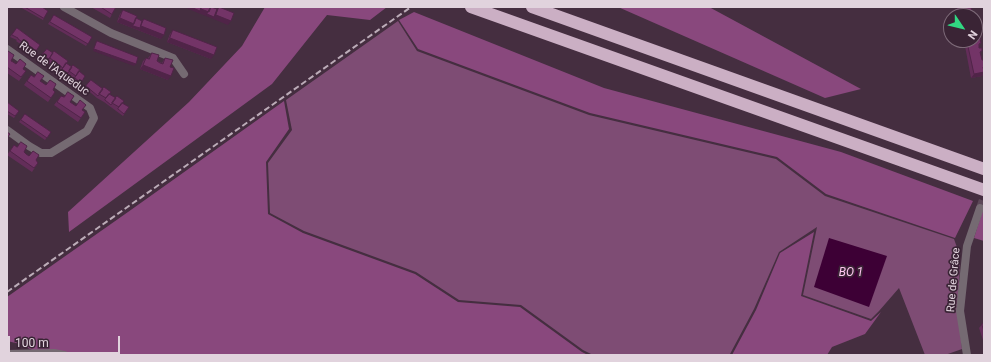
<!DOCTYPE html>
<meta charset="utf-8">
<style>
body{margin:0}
#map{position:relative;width:991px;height:362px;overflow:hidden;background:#452e40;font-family:Roboto,sans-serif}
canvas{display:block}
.frame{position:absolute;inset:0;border:8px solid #e1d3dd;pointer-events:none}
.north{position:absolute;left:943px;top:8px;width:40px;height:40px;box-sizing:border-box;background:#3a2435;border:1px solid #7d6a78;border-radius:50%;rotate:125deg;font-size:11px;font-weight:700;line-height:16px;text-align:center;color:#e1d3dd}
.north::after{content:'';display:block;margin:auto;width:14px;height:18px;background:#31d882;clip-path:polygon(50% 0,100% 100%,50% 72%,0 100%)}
.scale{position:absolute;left:8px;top:336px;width:112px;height:18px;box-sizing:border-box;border:2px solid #e1d3dd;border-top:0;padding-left:5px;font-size:12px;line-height:14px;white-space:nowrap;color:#e1d3dd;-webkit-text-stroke:3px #3a2435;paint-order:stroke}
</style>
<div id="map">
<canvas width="991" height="362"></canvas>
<div class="frame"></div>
<div class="north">N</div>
<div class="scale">100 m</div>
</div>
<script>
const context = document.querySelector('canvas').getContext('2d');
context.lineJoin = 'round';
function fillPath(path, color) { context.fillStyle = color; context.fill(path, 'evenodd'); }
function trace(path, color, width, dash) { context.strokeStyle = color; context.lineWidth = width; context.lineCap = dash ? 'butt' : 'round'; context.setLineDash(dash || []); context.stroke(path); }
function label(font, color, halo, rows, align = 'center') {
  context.font = font + ' Roboto,sans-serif'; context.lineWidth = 3.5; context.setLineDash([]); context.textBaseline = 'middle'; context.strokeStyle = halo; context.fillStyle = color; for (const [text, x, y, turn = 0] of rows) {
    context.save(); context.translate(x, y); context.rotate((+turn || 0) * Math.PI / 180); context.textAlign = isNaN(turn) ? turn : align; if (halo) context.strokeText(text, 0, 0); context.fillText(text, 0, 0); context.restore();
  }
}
fillPath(new Path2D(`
 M398,21L417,51L589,115L776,159L825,196L954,239L960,256L958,311L962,349L945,355H925L899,288L879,311L871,319L803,295L817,227L779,252L754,309L730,354L722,355H593L583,350L521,305L459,300L416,272L304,231L270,213L268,163L292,130L286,100Z`), '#7e4c74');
fillPath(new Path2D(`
 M265,7H387L370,20L327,15L272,84L69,232L68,212L189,102L242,46Z
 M618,7H709L861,89L825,98Z
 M414,12L604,88L841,152L973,201L955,238L826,194L777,157L590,113L418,49L399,20Z
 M284,101L289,129L266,162L268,214L303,233L415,274L458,302L520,307L582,352L588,355H42L20,344L7,341V297L128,212Z
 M984,206V241L974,238Z
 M814,232L801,296L871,321L881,312L865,334L832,347L827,355H732L756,310L780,253Z`), '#89487d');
fillPath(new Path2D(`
 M829,238L887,256L869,307L814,287Z`), '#3d0035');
trace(new Path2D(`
 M980,208L984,197`), '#5c4758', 8, [8, 4]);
trace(new Path2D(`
 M64,7L111,33L173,58L184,74
 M7,49L90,108L94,118L87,131L51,153H41L29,146L7,130
 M7,354L54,353L64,355
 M967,355L960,311L967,246L980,208`), '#756a72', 8);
trace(new Path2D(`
 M471,7L984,190
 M532,7L984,169`), '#cbafc4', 12);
trace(new Path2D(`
 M7,292L411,7`), '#bcacb8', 2, [6, 3]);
fillPath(new Path2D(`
 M20,7H42L48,11L43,20Z
 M91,7H116L110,18Z
 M957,7H971L972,14H975L976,22L978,21L979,25L976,29H975V16H958Z
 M123,10L136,18L142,21L144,19L161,39L117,22L120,14Z
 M54,15L92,37L86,46L48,24Z
 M17,28L40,45L34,53L29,48L28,49L16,41L17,40L10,37Z
 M173,30L211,59L167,42L170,34Z
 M981,35L980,37L981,43L979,46L982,60H984V72L982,76L971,78L965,46L966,44V40H975Z
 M47,49L66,63L76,76H85L79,85L73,80L66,75H67L60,72L47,62V61L41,57Z
 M7,53L11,61L26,71L19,81L7,73Z
 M152,53L157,61L162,63L165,58L170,67L168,80L140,69L143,61L146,58H148Z
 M31,75L55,92L48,102L24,85Z
 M91,80L108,96L122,103L129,107L123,116L104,102L108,96L104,102L97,98L85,88Z
 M61,96L85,112L78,122L54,105Z
 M7,102L19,111L14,118L7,114Z
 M25,114L51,132L45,140L19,122Z
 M14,145L38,163L32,172L7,155Z
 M984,322V340H983L979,328Z`), '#632d59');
fillPath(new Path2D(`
 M184,7H194L200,11L198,13Z
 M201,9L209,12L206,16L198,13Z
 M207,14L214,17L216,15L231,21L228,25L206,16Z
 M120,18L134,24L140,28L138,30L117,22Z
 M979,25L976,29H975V26Z
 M141,26L164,35L161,39L138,30Z
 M170,38L214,55L211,59L167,42Z
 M94,49L136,64L134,66L93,51Z
 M143,65L171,76L168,80L140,69Z
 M984,72L982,76L971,78L974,74Z`), '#502448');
const building = new Path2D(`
 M25,7H42L48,11L44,18Z
 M101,7H116L112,14Z
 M194,7H201L200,11L193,8Z
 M202,7H211L209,12L201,9Z
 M211,7L217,9L214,17L207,14Z
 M219,7L234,13L231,21L216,15Z
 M960,7H971L972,14H975L976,22L978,21L979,25L975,26V16H962Z
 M123,10L137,16L134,24L120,18Z
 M54,15L92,37L88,44L50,22Z
 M136,18L142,21L140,28L133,26Z
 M144,19L166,28L164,35L141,26Z
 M17,28L40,45L36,51L30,46V47L18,39V38L12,35Z
 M173,30L217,47L214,55L170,38Z
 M981,32V35H979L981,43L979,44V48H982V51L980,52L982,60H984V67H983L984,72L974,74L967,42H970L969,40H975V33Z
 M97,41L138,57L136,64L94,49Z
 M47,49L53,53L49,59L42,55Z
 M8,51L14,55L11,61L13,62L16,64L20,59L26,64L23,69L26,71L21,77L7,67V53Z
 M54,51L68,61L63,68L50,58Z
 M152,53L159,55L157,61L160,63L163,64L165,58L173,60L170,67L174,68L171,76L143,65L146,58L149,59Z
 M66,63L72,67L68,73L62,70Z
 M73,65L80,70L76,76L69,71Z
 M79,71L85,76L81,83L75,78Z
 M38,72L44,76L40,81L46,85L50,80L56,84L53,90L55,92L51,98L27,81L31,75L34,77Z
 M91,80L103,89L98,96L86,86Z
 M104,87L111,92L106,98L99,94Z
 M68,92L74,96L70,102L76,106L80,100L86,105L82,110L85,112L81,118L57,102L61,96L64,97Z
 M109,94L116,98L111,105L105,100Z
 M117,96L124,101L119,107L112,103Z
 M7,102L19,111L15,116L7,111Z
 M122,103L129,107L124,114L118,109Z
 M25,114L51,132L47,138L21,120Z
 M7,132L10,134L7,138Z
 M21,142L27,146L24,152L26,154L29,156L33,151L39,155L36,160L38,163L34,168L10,151L14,145L17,147Z
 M982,324H984V331Z`);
fillPath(building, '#733467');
trace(building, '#502448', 1);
label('11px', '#e1d3dd', '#3a2435', [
 ["Rue de l'Aqueduc",54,69,36],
 ["Rue de Grâce",954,280,-85]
]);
label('italic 12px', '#ffc6f1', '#3a2435', [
 ["BO 1",851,273]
]);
</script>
